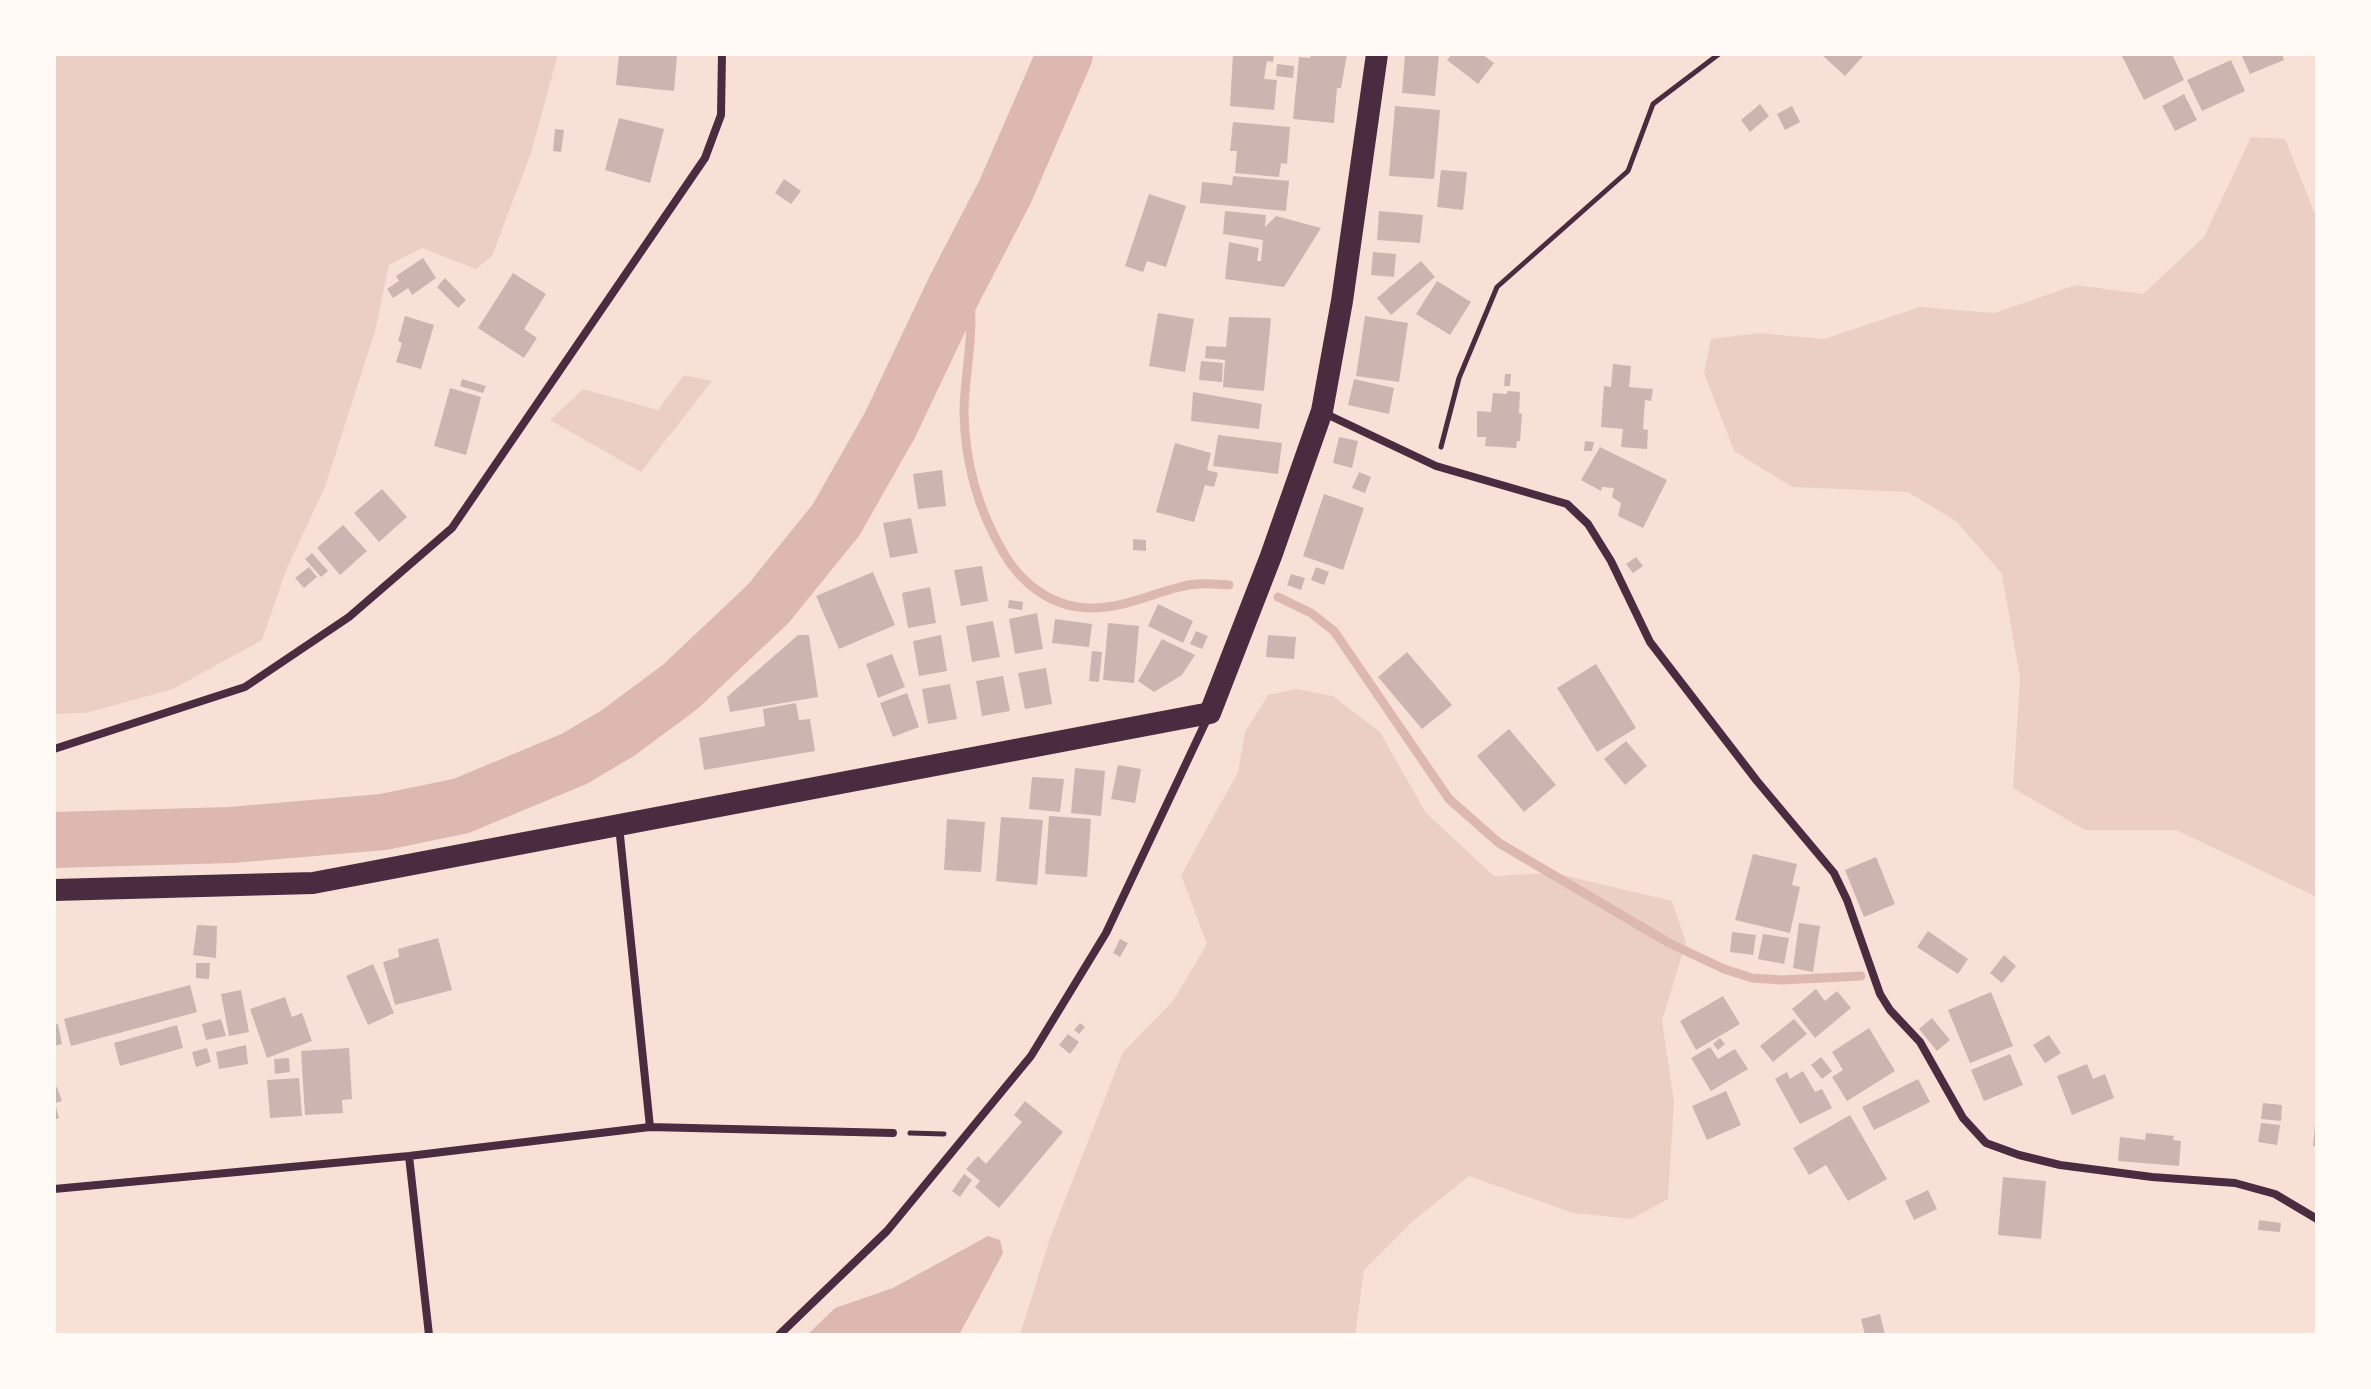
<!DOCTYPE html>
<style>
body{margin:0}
#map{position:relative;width:2371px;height:1389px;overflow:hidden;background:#f7e1d7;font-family:Montserrat,sans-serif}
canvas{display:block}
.frame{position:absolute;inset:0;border:56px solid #fffaf5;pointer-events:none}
</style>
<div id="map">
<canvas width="2371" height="1389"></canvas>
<div class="frame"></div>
</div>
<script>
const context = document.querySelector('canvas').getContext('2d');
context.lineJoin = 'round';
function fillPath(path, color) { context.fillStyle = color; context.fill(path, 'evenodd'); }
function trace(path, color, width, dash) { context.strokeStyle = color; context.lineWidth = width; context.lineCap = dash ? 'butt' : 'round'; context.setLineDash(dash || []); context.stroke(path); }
fillPath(new Path2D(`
 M54,54H558L531,153L492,256L476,269L422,248L389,265L375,331L325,487L287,568L262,640L173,689L86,713L54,714Z
 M2251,137L2285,139L2317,219V897L2176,830H2085L2013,788L2020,678L2002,574L1957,522L1908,492L1792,487L1734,451L1704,373L1711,339L1759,333L1824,339L1920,307L1994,313L2076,285L2143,294L2204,237Z
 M684,375L712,381L641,472L550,420L583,389L658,410Z
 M1296,689L1333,696L1380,732L1426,813L1494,876L1554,873L1672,901L1686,942L1662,1021L1674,1102L1668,1199L1631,1219L1573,1213L1469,1176L1413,1221L1364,1270L1355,1335H1020L1050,1238L1123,1052L1173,1001L1207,944L1181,875L1238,772L1245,732L1268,695Z`), '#ebcfc5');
fillPath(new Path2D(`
 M988,1236L1000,1240L1003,1253L959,1335H807L835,1308L893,1288Z`), '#dcb8b0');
trace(new Path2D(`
 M962,273C965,283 969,293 970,303C974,336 964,379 964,413C965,464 978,509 1003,552C1022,585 1053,608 1092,608C1123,608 1151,594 1180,587C1197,582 1213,584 1229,585
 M1278,597L1311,613L1334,631L1449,799L1499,843L1669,943L1724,969L1752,978L1782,980L1861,976`), '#dcb8b0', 9);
trace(new Path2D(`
 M54,840L231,835L383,822L461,806L574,759L618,733L680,687L768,604L836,520L890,425L955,288L1005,192L1065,54`), '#dcb8b0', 56);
fillPath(new Path2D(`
 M619,54L677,55L674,91L616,85Z
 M1233,54H1274L1273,62L1267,61L1264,79L1277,80L1274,110L1230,106Z
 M1311,54H1347L1341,88H1337L1334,123L1293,119L1299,57L1310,58Z
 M1405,54H1439L1435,96L1402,93Z
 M1452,54H1482L1494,63L1478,84L1447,60Z
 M1821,54H1865L1845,76Z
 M2121,54H2172L2184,80L2144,100Z
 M2241,54H2282L2284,60L2250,74Z
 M2231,60L2245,91L2202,111L2187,80Z
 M1277,64L1294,66L1293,78L1276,76Z
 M2184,94L2197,120L2175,131L2162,106Z
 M1760,104L1769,116L1750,132L1741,120Z
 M1395,106L1440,110L1434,179L1389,176Z
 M1792,106L1800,122L1785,130L1777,114Z
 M619,118L664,129L650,183L605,170Z
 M1233,122L1290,127L1287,164L1281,163L1279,177L1235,173L1237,151H1230Z
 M555,129L564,130L561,152L553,151Z
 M1441,170L1467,172L1463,210L1437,207Z
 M1233,176L1289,181L1286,211L1200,203L1202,182L1232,185Z
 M784,179L801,191L791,204L775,193Z
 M1149,194L1186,206L1166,267L1147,261L1143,272L1125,266Z
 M1225,211L1266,215L1265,227L1276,216L1321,228L1284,287L1225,279L1229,242L1259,248L1257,261H1261L1263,240L1223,234Z
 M1379,211L1423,215L1420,243L1377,240Z
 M1373,252L1396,254L1394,277L1371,275Z
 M423,258L436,278L412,295L408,288L393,298L387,289L399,281L396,276Z
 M1421,261L1435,277L1391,315L1377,298Z
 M513,273L546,294L524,329L537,338L524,358L478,328Z
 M445,278L466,300L458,308L437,287Z
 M1437,281L1471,302L1450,335L1416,314Z
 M1158,313L1194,319L1185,372L1149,366Z
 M405,316L434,325L421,369L396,362L402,343L398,341Z
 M1365,316L1408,323L1399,382L1356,376Z
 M1229,317L1271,318L1264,391L1223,387L1225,360L1205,358L1206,346L1226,347Z
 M1201,361L1223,363L1222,382L1199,380Z
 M1613,364L1631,366L1629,387L1653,389L1651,401L1645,400L1643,429L1648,430L1647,449L1621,447L1623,429L1601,427L1604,386L1611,387Z
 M1505,374H1511L1510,386H1504Z
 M462,379L486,386L483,393L460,386Z
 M1354,379L1394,388L1389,414L1348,405Z
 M450,388L481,397L466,455L434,446Z
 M1507,391L1520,392L1519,413L1522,414L1520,441H1517L1516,448L1485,446L1486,437H1477V411L1491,412L1493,393L1507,394Z
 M1193,392L1262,404L1259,429L1191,421Z
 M1218,435L1282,443L1278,474L1213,466Z
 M1339,437L1358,441L1352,468L1333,463Z
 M1585,441L1594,442L1592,451H1584Z
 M1175,443L1211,453L1207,470L1218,473L1214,487L1205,485L1194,522L1156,512Z
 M1600,447L1667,480L1643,528L1618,516L1621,503L1612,497L1614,488L1602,487L1601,491L1581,480Z
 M942,470L946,506L918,509L913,474Z
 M1359,472L1371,477L1365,493L1352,488Z
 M382,489L407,517L379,542L354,513Z
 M1324,494L1364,508L1343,570L1303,556Z
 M911,518L918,553L890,558L883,523Z
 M343,525L367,551L340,575L317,548Z
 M1133,539L1146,540V551L1133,550Z
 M312,553L328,571L321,577L305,559Z
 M1636,557L1643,566L1633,573L1626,564Z
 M982,566L988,601L961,606L954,570Z
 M309,567L317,577L304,588L295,578Z
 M1316,567L1329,572L1324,585L1311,580Z
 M873,572L895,625L839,649L816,596Z
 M1291,574L1305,578L1301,590L1287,585Z
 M930,587L936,623L908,628L902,593Z
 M1009,600L1023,602L1022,610L1008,608Z
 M1158,604L1193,621L1183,643L1148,626Z
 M1037,613L1043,649L1015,654L1009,619Z
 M1055,619L1092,624L1089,647L1052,643Z
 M993,621L1000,657L972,662L966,626Z
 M1108,623L1139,626L1134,683L1103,680Z
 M1196,631L1208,636L1202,649L1190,644Z
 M798,635H809L818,697L730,712L727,697Z
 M941,635L947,671L919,676L913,641Z
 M1268,635L1296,637L1294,659L1266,657Z
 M1162,639L1195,655L1182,675L1154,692L1138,681Z
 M1092,651L1102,652L1099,682L1089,681Z
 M1407,652L1452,705L1422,729L1378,677Z
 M892,654L905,687L878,698L866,664Z
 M1596,664L1636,728L1597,752L1557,688Z
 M1046,668L1052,704L1025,709L1018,673Z
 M1003,676L1010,711L982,716L976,681Z
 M950,684L957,719L928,724L922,689Z
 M907,693L919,727L893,737L880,703Z
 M796,703L799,720L810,719L815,751L704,770L699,738L765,726L763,709Z
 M1509,729L1556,785L1524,812L1477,756Z
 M1626,741L1647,766L1625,785L1604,759Z
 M1118,765L1141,769L1135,803L1111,799Z
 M1075,768L1105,771L1101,816L1071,813Z
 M1032,777L1064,779L1060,812L1029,809Z
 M1049,816L1091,819L1087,877L1045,874Z
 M1001,817L1043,820L1037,885L996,881Z
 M947,819L985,822L981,872L944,870Z
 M1753,854L1797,864L1792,885L1800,887L1790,933L1735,920Z
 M1876,857L1895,904L1864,917L1845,870Z
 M1799,923L1820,926L1813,972L1793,968Z
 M197,925L217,926L216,958L193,955Z
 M1928,931L1968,959L1958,974L1917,947Z
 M1732,932L1756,935L1753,955L1730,952Z
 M1763,934L1789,938L1784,964L1758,959Z
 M438,938L452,990L395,1005L383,962L399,957L398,949Z
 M1120,939L1128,943L1120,957L1113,953Z
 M2004,955L2016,966L2002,983L1990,973Z
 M196,963H210L209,979L196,978Z
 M373,964L394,1013L368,1025L346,976Z
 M190,985L197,1012L71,1046L64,1019Z
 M1816,989L1825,1001L1837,991L1851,1008L1815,1038L1792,1009Z
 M241,990L249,1032L229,1036L221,994Z
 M1991,992L2013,1046L1970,1063L1948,1010Z
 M1723,996L1740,1024L1696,1050L1680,1021Z
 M285,997L292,1017L302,1013L312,1041L267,1058L250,1009Z
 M1932,1018L1950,1040L1937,1051L1919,1029Z
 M221,1019L226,1036L206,1040L202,1024Z
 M1794,1019L1807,1034L1773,1062L1760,1046Z
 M1080,1023L1085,1027L1079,1034L1074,1030Z
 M58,1024L62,1044L54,1046V1025Z
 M177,1025L183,1048L120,1066L114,1043Z
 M1869,1028L1895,1071L1847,1101L1832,1077L1843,1070L1832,1052Z
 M1068,1034L1079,1042L1070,1054L1059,1045Z
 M2049,1035L2061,1053L2045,1063L2033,1045Z
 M1720,1038L1725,1044L1718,1050L1713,1044Z
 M246,1045L248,1064L219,1069L216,1052Z
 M1710,1047L1718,1059L1735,1049L1748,1069L1711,1091L1691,1058Z
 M207,1048L211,1062L196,1067L192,1052Z
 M349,1048L352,1099L342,1100L343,1113L305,1115L301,1051Z
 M2010,1054L2023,1085L1984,1101L1971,1070Z
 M1821,1057L1832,1071L1822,1079L1811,1065Z
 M289,1058L290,1072L275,1074L274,1059Z
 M2087,1064L2093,1079L2105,1074L2114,1098L2072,1115L2057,1076Z
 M1803,1071L1815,1092L1822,1089L1832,1108L1800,1124L1775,1079L1787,1072L1790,1079Z
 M299,1078L302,1116L270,1118L267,1080Z
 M1918,1079L1930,1102L1874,1130L1862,1107Z
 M57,1087L62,1101L55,1103L59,1118L54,1120V1088Z
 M1726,1091L1741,1125L1707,1140L1692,1106Z
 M1025,1101L1063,1132L999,1208L975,1187L980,1181L966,1169L978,1156L986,1164L1022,1122L1014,1115Z
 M2263,1103L2282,1105L2281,1121L2261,1119Z
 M1850,1115L1887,1179L1848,1201L1826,1165L1809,1175L1793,1148Z
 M2261,1123L2280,1125L2277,1145L2258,1142Z
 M2315,1125H2317V1146H2313Z
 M2146,1133L2174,1136L2173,1140L2181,1141L2179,1166L2118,1161L2120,1137L2145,1140Z
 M964,1174L972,1180L960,1197L952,1191Z
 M2003,1177L2046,1181L2041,1239L1998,1235Z
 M1928,1190L1937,1209L1914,1220L1905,1201Z
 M2259,1220L2281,1223L2280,1232L2258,1230Z
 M1880,1314L1885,1335H1865L1861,1319Z`), '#ccb4b1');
trace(new Path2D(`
 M1441,447L1459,378L1497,287L1628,171L1653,104L1719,54
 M910,1133L944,1134`), '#4a2c40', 5);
trace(new Path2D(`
 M1324,413L1436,466L1567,504L1588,524L1611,561L1650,642L1757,781L1834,873L1847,900L1880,994L1890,1010L1920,1042L1963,1118L1986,1143L2019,1155L2060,1165L2152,1177L2235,1183L2275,1194L2317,1219
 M54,749L245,687L349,617L452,528L705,158L721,115L722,54
 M650,1127L893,1133
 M409,1156L429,1335
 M54,1189L409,1156L650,1127L619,826
 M779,1335L887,1231L1031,1056L1106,933L1208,717`), '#4a2c40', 8);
trace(new Path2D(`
 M54,890L313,883L1210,713L1271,556L1322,411L1342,301L1377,54`), '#4a2c40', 22);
</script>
